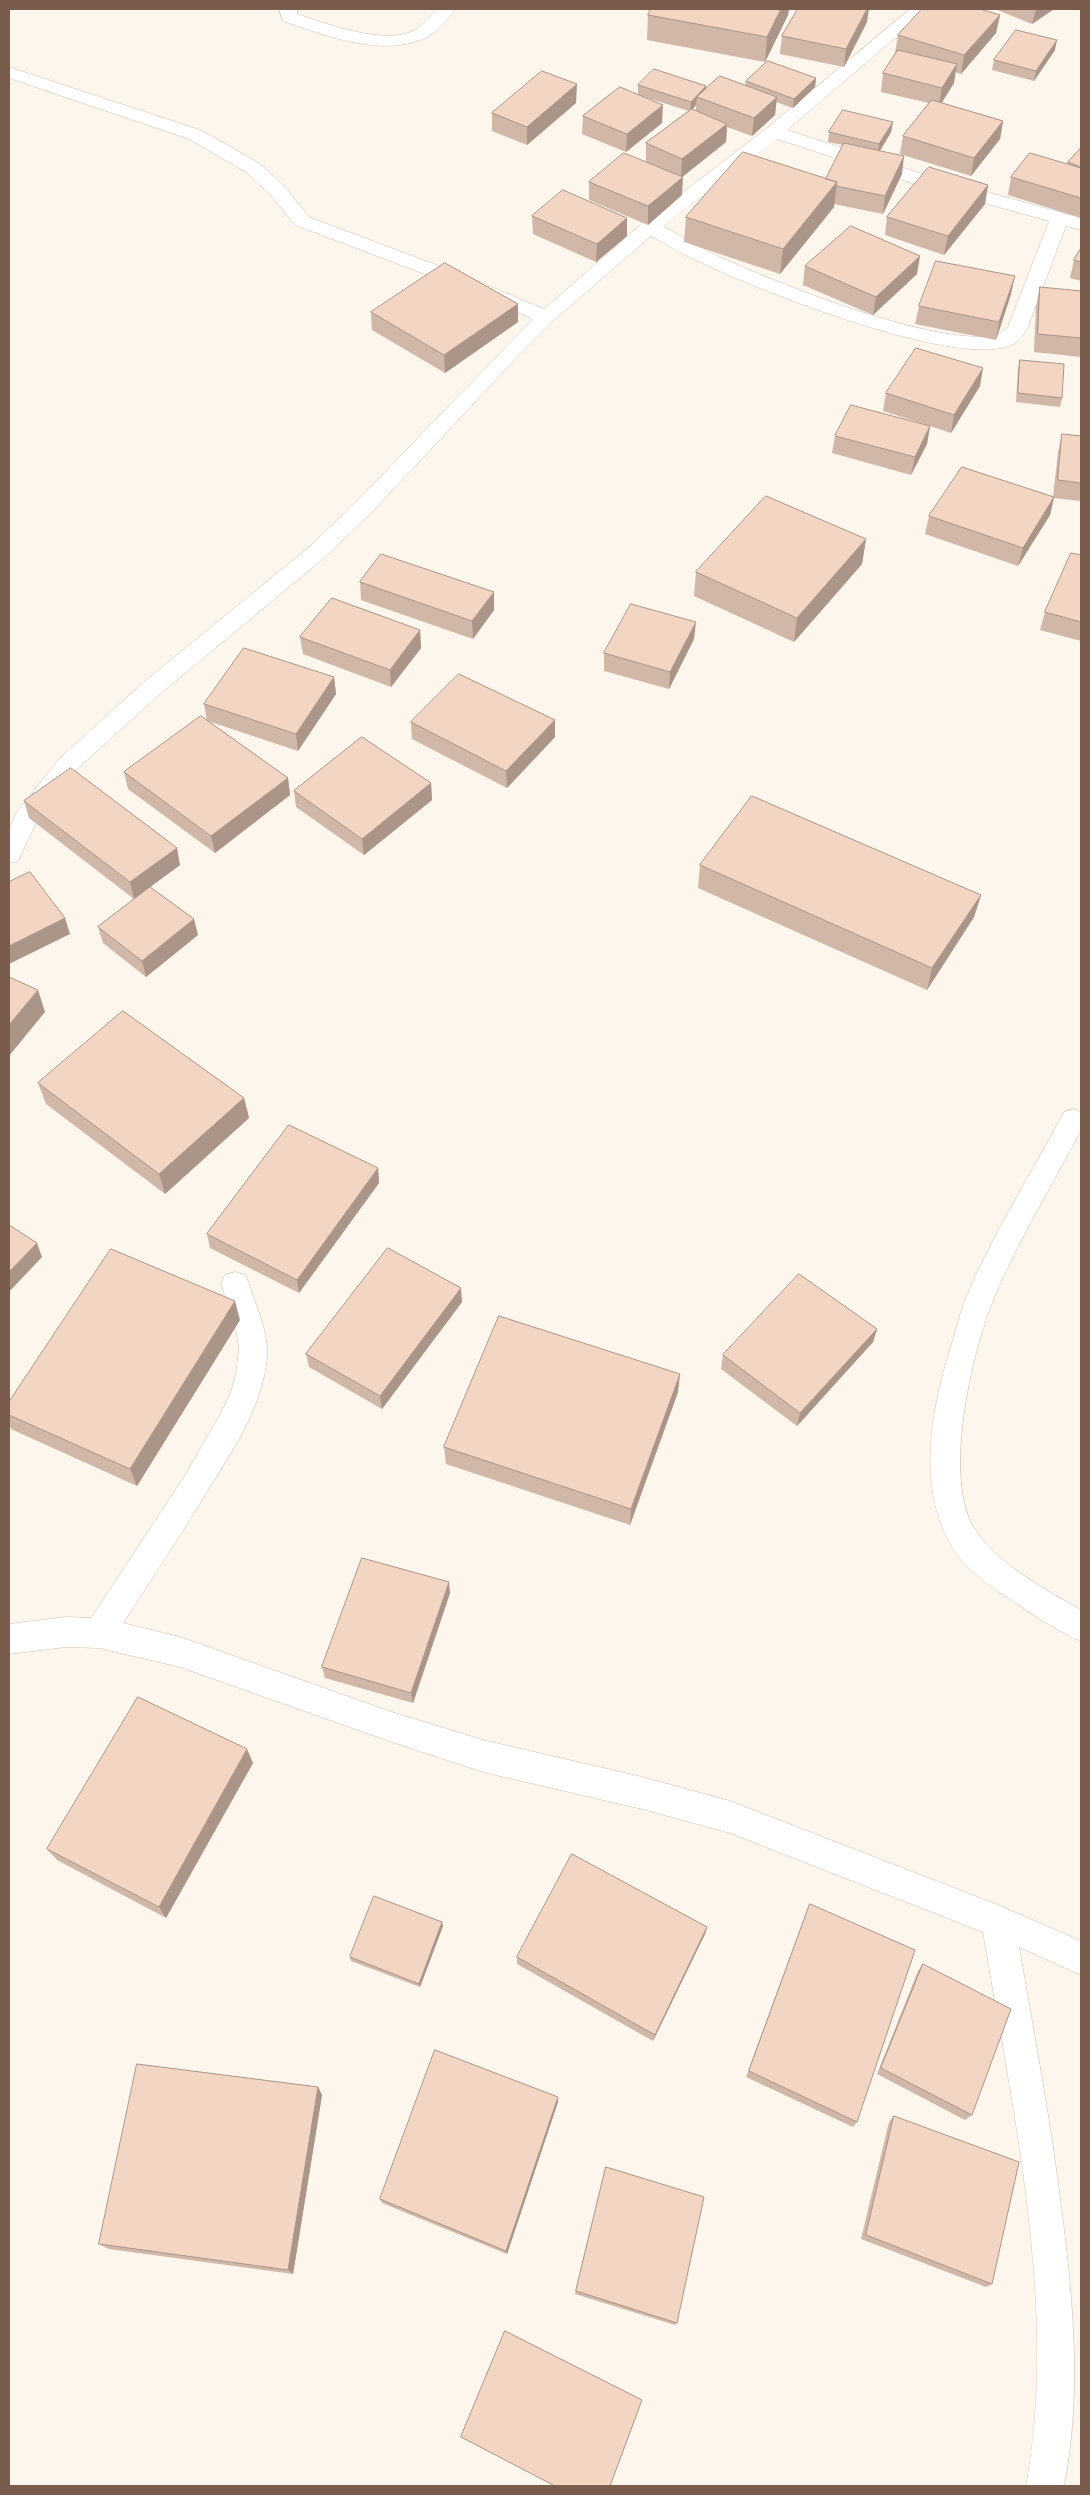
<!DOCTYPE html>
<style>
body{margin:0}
#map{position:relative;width:1090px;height:2495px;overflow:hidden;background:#fdf6ec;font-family:Overpass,sans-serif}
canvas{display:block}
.frame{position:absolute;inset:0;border:10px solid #7a5c4d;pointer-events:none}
</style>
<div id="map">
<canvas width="1090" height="2495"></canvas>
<div class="frame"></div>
</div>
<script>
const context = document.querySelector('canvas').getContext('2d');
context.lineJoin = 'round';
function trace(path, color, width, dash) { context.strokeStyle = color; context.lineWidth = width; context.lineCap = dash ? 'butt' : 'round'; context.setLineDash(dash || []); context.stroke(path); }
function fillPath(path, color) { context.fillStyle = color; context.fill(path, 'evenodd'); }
const street = new Path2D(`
 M279,9H297V14C327,24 381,44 411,32C422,27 429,17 437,9H455C447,20 437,33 425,38C382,58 324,35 283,21Z
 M910,9L928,10L787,130L926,175L1081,218V230L1066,226L1027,329C1023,335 1018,342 1011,345C956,369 758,290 702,263C684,255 668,245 651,236L553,321L515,359L373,511L324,558L161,693L76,770L39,817L18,861L9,863V829L17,812L60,758L145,681L308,548L357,501L533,319L454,285L295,225L270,194L246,172L189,139L9,78V67L203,131L260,164L284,186L309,217L468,277L544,309L643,223L767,128ZM777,139L912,183L1049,221L1008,327C1004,330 1001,334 996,335C938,348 773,282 716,255C698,247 681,236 663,226Z
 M1073,1109L1081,1112V1130C1052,1186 1018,1240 994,1298C972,1351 941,1481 976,1531C1000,1566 1045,1589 1081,1610V1641C1059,1632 1038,1618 1019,1605C996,1590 968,1573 953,1549C915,1485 932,1406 953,1340C957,1326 960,1313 965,1300C992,1235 1031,1174 1064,1112Z
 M235,1272L245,1275L249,1284C256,1307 269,1333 267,1357C263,1404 235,1447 211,1485C183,1532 153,1577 123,1623L180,1637L392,1712L483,1740L642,1777L730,1801L998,1905L1081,1941V1975L1019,1947C1035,2038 1052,2129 1063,2221C1074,2309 1081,2399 1064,2486H1026C1059,2311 1012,2106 983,1932L730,1833L642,1809L483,1772L392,1742L180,1667L99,1648L66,1647L9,1654V1624L66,1617L91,1618L184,1477L220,1415L231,1392L236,1374L239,1348L236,1330L221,1284L225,1275Z`);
trace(street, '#d1beb0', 1);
fillPath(street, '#fff');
fillPath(new Path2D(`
 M651,9H789L788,15L765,62L647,40L648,15Z
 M995,9H1054L1032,24Z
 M1000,15L996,33L961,74L955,72L954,83L942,103L1003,121L1000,139L971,176L900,154L903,136L929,103L881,92L883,73L896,53H895L898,35Z
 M867,22L844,67L780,54L782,36Z
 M1055,50L1034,81L992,70L994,60Z
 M816,78L815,87L793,108L776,102L775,115L752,136L727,127L726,142L682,177V195L648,225L589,200V182L646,162V143L689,111L641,96L662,123L626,152L582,134L583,116L638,94V85L706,89L745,85L746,81ZM696,105V111L693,109Z
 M576,103L527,145L492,131V113Z
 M893,122L891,132L880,151L902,174L883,214L834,204V207L780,274L684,242L686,217L826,179L843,145L828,142L829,132Z
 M1081,148V218L1008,195L1011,177L1067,164L1068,162Z
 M988,185L985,204L944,255L885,235L887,217Z
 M532,216L627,218V236L596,262L533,234Z
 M1081,248V281L1070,278L1074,260Z
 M805,266L917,274L873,315L803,285Z
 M1040,287L1081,291V357L1034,352L1036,306Z
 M1011,294L996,340L915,324L919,306Z
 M518,304V322L445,373L372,330L371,312Z
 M1020,360L1062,398L1060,407L1016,402L1018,369Z
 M980,386L951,433L930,426L927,444L911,475L832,453L835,436L927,425L883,411L886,393Z
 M1062,434L1081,436V501L1054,498L1050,515L1018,566L925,534L929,516L1053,497L1058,452Z
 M866,539L862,564L794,642L694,596L696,572Z
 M1081,555V641L1040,630L1045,612Z
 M360,582L494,610L473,639L361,600Z
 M420,630L421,648L391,687L303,654L300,637Z
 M694,639L669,689L604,671V653Z
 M334,677L336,694L298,751L208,721L288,778L290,795L215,853L128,789L124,772L207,721L204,704Z
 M411,722L555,737L507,788L412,739Z
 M431,783L432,800L364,855L296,807L294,791Z
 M24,801L180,865L150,887L198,935L146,977L103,943L98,927L134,899L29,818Z
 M700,865L981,895L974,917L927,990L698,888Z
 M38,1083L244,1098L249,1118L165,1194L46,1104Z
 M378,1168L379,1183L299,1293L210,1248L207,1234Z
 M462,1302L382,1409L309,1367L306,1354Z
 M240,1320L137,1486L11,1429L9,1424V1402Z
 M877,1329L873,1342L797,1426L721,1369L723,1355Z
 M678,1392L630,1525L446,1464L444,1447Z
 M450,1593L413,1703L325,1678L322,1667Z
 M253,1763L166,1918L57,1860L47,1849Z
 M810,1904L857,2122L853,2127L746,2077L807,1912Z
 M443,1926L420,1987L351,1961L350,1957Z
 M707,1927L705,1934L653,2041L517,1964V1957Z
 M923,1964L972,2115L965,2120L877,2074L918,1971Z
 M318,2087L322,2095L293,2274L109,2249L99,2244Z
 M558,2102L507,2254L382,2203L380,2199Z
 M894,2116L992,2284L986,2287L861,2239L889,2122Z
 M606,2167L677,2323L675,2325L575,2294Z`), '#d1b7a8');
fillPath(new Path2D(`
 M781,9H789L788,15L765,62L767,37Z
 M867,9H869L867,22L844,67L846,49Z
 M1036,9H1054L1032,24Z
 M1000,15L996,33L961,74L964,55Z
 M1057,40L1055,50L1034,81L1036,71Z
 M957,64L954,83L939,106L942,88Z
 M816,78L815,87L793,108L794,99Z
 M577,84L576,103L527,145V127Z
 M706,86V95L697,97L696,105L690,112L691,102Z
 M777,97L775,115L752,136L754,118Z
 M663,105L662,123L626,152L627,134Z
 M1003,121L1000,139L971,176L974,158Z
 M893,122L891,132L878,154L879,144Z
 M727,124L726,142L681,178L682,159Z
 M904,156L902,174L883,214L885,196Z
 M683,177L682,195L648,225V206Z
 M837,182L834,207L780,274L783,249Z
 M988,185L985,204L944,255L948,236Z
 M627,218V236L596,262L597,244Z
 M920,256L917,274L873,315L876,297Z
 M1015,276L1011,294L996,340L999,322Z
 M518,304V322L445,373L444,355Z
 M983,368L980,386L951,433L954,415Z
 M930,426L927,444L911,475L915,457Z
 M1054,497L1050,515L1018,566L1023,548Z
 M866,539L862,564L794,642L797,618Z
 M494,592V610L473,639L472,621Z
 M696,622L694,639L669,689L670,672Z
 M420,630L421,648L391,687L390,670Z
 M334,677L336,694L298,751L296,734Z
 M555,720V737L507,788L506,771Z
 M288,778L290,795L215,853L211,836Z
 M431,783L432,800L364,855L362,839Z
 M177,848L180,865L134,899L130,882Z
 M981,895L974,917L927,990L932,968Z
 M65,918L70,934L9,964V946Z
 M194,919L198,935L146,977L142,961Z
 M38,990L45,1012L9,1056V1025Z
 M244,1098L249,1118L165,1194L159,1174Z
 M378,1168L379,1183L299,1293L297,1280Z
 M37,1243L42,1257L9,1292V1272Z
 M461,1288L462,1302L382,1409L380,1396Z
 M235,1301L240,1320L137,1486L130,1469Z
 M877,1329L873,1342L797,1426L800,1413Z
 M680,1374L678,1392L630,1525L631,1509Z
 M449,1582L450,1593L413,1703L411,1693Z
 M247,1749L253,1763L166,1918L159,1907Z
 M442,1922L443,1926L420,1987L419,1984Z
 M707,1927L705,1934L653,2041L655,2035Z
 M318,2087L322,2095L293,2274L288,2270Z
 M558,2097V2102L507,2254L506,2251Z`), '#aa9588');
const building = new Path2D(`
 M651,9H781L767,37L648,15Z
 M798,9H867L846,49L782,36Z
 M922,9H980L1000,15L964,55L898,35Z
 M1016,30L1057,40L1036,71L994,60Z
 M898,50L957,64L942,88L883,73Z
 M768,61L816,78L794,99L746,81Z
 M654,69L706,86L691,102L638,85Z
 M542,71L577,84L527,127L492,113Z
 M720,76L777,97L754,118L697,97Z
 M620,87L663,105L627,134L583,116Z
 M932,100L1003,121L974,158L903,136Z
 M692,109L727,124L682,159L646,143Z
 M843,110L893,122L879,144L829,132Z
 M844,143L904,156L885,196L836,186L837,182L826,179Z
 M1081,148V167L1068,162Z
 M743,152L837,182L783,249L686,217Z
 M624,153L683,177L648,206L589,182Z
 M1030,153L1081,168V198L1011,177Z
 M929,167L988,185L948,236L887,217Z
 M563,190L627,218L597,244L532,216Z
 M851,226L920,256L876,297L805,266Z
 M1081,248V262L1074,260Z
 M936,261L1015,276L999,322L919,306Z
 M445,263L518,304L444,355L371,312Z
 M1040,287L1081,291V338L1038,334Z
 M916,348L983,368L954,415L886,393Z
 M1020,360L1064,364L1062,398L1018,393Z
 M851,405L930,426L915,457L835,436Z
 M1062,434L1081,436V483L1058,480Z
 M962,467L1054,497L1023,548L929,516Z
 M766,496L866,539L797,618L696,572Z
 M1071,553L1081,555V622L1045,612Z
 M381,554L494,592L472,621L360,582Z
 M332,598L420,630L390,670L300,637Z
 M631,604L696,622L670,672L604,653Z
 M244,648L334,677L296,734L204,704Z
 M459,674L555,720L506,771L411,722Z
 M201,716L288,778L211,836L124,772Z
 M362,737L431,783L362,839L294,791Z
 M71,768L177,848L130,882L24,801Z
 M752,796L981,895L932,968L700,865Z
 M30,872L65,918L9,946V882Z
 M150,887L194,919L142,961L98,927Z
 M9,977L38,990L9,1025Z
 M123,1011L244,1098L159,1174L38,1083Z
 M289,1125L378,1168L297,1280L207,1234Z
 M9,1225L37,1243L9,1272Z
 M388,1248L461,1288L380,1396L306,1354Z
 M111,1249L235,1301L130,1469L9,1415V1402Z
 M799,1274L877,1329L800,1413L723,1355Z
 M499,1316L680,1374L631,1509L444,1447Z
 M362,1558L449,1582L411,1693L322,1667Z
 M138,1697L247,1749L159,1907L47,1849Z
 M572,1854L707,1927L655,2035L517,1957Z
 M374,1896L442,1922L419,1984L350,1957Z
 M810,1904L915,1950L857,2122L749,2071Z
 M923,1964L1011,2009L972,2115L881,2068Z
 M435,2050L558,2097L506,2251L380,2199Z
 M137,2064L318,2087L288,2270L99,2244Z
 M894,2116L1019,2162L992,2284L866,2235Z
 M606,2167L704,2197L677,2323L576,2291Z
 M505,2331L642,2400L610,2486H555L461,2437Z`);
fillPath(building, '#f3d5c3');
trace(building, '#aa9588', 1);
</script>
